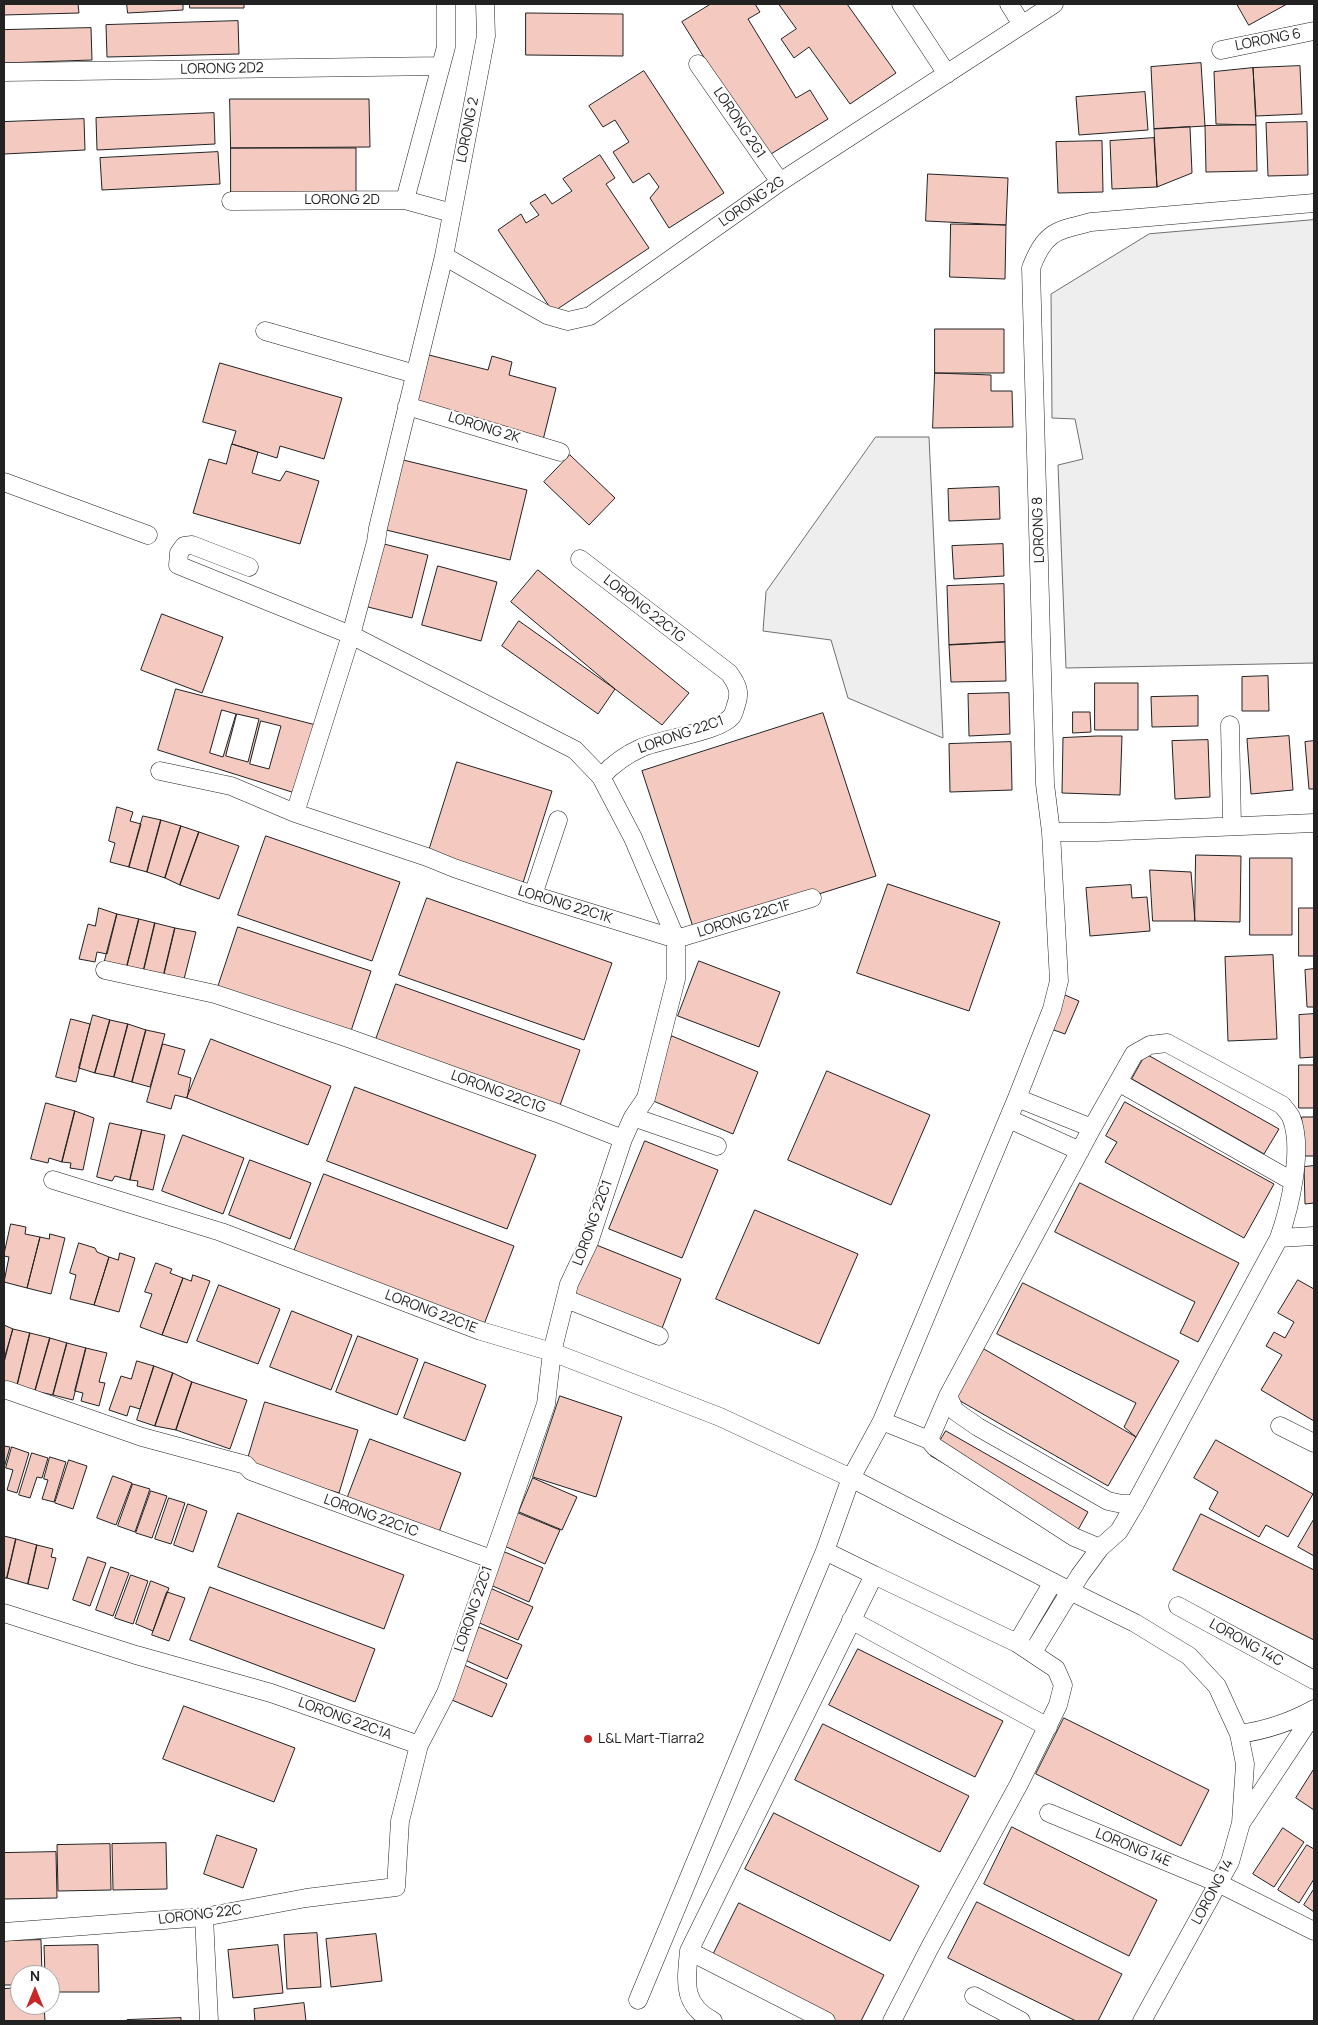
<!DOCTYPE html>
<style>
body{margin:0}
#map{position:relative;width:1318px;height:2025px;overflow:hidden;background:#fff;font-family:Manrope,sans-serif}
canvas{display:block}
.frame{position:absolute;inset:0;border:5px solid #222;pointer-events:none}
.north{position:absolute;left:10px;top:1965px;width:50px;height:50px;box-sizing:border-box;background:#fff;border:1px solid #a7a7a7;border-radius:50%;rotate:0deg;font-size:14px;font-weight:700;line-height:20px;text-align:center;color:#222}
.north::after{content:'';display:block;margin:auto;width:18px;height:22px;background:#c62828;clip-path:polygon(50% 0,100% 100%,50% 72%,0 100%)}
</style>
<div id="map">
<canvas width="1318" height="2025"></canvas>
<div class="frame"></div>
<div class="north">N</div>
</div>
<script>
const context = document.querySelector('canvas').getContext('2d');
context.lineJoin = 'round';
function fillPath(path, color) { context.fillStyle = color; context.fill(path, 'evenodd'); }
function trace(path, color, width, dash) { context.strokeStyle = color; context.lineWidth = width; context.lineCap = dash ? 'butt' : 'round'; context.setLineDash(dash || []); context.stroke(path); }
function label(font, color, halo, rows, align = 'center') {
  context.font = font + ' Manrope,sans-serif'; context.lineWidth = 4; context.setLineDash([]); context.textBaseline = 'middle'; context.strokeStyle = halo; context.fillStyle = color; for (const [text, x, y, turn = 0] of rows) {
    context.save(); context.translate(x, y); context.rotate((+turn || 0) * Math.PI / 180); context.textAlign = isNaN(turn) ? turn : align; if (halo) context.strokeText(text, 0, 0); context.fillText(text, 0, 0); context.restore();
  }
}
const green = new Path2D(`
 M1314,220V663L1066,668L1058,465L1083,459L1075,419L1052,418L1051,294L1149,234Z
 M876,437H929L943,738L848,698L831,640L763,631L766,592Z`);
fillPath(green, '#eee');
trace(green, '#6f6f6f', 1);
const building = new Path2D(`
 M4,4H78L79,13L4,15Z
 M127,4H183V10L128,13Z
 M190,4H244V8H190Z
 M711,4H755L760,12L748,19L796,98L810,90L828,119L766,157L682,22Z
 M779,4H847L896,73L850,104L809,47L794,58L781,39L796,29Z
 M1237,4H1287L1249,25Z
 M526,13L623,14V56L526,55Z
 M238,21L239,54L107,57L106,25Z
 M91,28L92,60L4,63V30Z
 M1201,63L1205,126L1154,129L1151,67Z
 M1300,66L1302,114L1256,116L1253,68Z
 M1253,68L1256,125L1216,124L1214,72Z
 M644,71L724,193L669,228L650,198L659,187L649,173L633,183L613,152L629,142L615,120L603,127L589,106Z
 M1145,92L1148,130L1079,135L1076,97Z
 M230,99H369L370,147L231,148Z
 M214,113L215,144L97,150L96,118Z
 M84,119L85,150L4,154V122Z
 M1307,122L1308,175L1268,176L1266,123Z
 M1256,125L1257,171L1206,172L1205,126Z
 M1190,127L1192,173L1157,187L1154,129Z
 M1154,138L1157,187L1112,189L1110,141Z
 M1102,141L1103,192L1058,193L1056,142Z
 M231,148H356V201H231Z
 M218,152L220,184L102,190L100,158Z
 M600,155L615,178L606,184L649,248L553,312L498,230L521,214L526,223L539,215L530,203L545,194L552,204L572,191L563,179Z
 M928,174L1008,178L1006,225L926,221Z
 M951,224L1006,225L1005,279L950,277Z
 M935,329H1004V373H935Z
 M429,355L488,370L492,356L512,362L509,375L556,388L543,440L416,407Z
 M220,363L342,398L324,459L280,446L277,458L232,444L236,431L203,422Z
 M935,373L991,375V391H1012L1013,427L933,428Z
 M232,444L258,452L252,473L280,481L286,471L319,481L300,544L193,513L209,459L226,464Z
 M570,455L615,498L589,525L544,482Z
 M395,458L527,490L510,560L378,528Z
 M999,487L1000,519L949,521L948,489Z
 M376,542L428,555L412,618L360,605Z
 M1003,544L1004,576L954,579L952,546Z
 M438,566L497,582L481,641L422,625Z
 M538,570L689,693L662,725L615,689L511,602Z
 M1004,584L1005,642L949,645L947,586Z
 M162,614L223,637L202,693L141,670Z
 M519,621L615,689L598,714L502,646Z
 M1005,642L1006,681L951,682L949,645Z
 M1268,676L1269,711H1242V677Z
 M1095,683H1138V730H1095Z
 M176,689L316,725L295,793L158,750Z
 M1009,693L1010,734L969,736L968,694Z
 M1198,696V726L1152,727L1151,697Z
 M222,710L236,714L223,757L210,753Z
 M1073,712H1090L1091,732L1073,733Z
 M823,713L876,876L695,933L642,771Z
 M237,714L259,719L248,762L226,756Z
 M261,721L281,726L269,769L250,764Z
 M1097,736H1122L1120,795L1062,793L1063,738Z
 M1289,736L1293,790L1251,794L1247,739Z
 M1208,740L1210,797L1175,799L1172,741Z
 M1314,741V789H1309L1305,742Z
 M1011,742L1012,790L950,792L949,744Z
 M457,762L552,791L522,886L427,857Z
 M117,807L133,812L130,821L141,824L129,867L110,862L115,843L109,841Z
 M143,816L161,820L147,872L129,867Z
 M161,820L181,826L165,878L147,872Z
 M181,826L199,832L180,885L165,878Z
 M199,832L239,846L219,899L180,885Z
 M266,836L400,882L372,961L238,915Z
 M1196,855L1241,856L1240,922L1195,921Z
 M1250,858H1292V935H1250Z
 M1150,870L1191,872L1195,921H1153Z
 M888,884L1000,922L969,1011L857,973Z
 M1131,885L1132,898L1147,897L1150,931L1090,936L1086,888Z
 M427,898L612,963L584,1040L399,975Z
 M99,908L117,914L107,954L97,952L95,962L79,959L88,924L95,926Z
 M1299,908H1314V956H1299Z
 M117,914L139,919L126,970L104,964Z
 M139,919L155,923L143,973L126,970Z
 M155,923L175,928L163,978L143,973Z
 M238,927L371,971L351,1031L218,987Z
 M175,928L196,932L183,983L163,978Z
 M1273,955L1277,1039L1228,1041L1225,957Z
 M699,961L780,992L759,1047L678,1016Z
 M1314,969V1007H1307L1305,970Z
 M396,984L580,1050L559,1108L375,1042Z
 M1065,995L1079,1001L1065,1034L1051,1029Z
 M1314,1014V1057L1300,1058L1299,1015Z
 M93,1015L110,1020L95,1073L79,1068Z
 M71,1019L90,1024L76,1082L56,1077Z
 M110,1020L128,1024L114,1077L95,1073Z
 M128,1024L146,1030L132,1082L114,1077Z
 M146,1030L165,1034L150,1087L132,1082Z
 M672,1036L758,1072L733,1134L646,1098Z
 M211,1039L331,1086L308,1145L187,1098Z
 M163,1044L185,1050L178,1074L191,1078L187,1098L175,1095L171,1109L147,1102Z
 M1146,1054L1279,1129L1264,1154L1132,1079Z
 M1299,1065H1314V1108H1299Z
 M827,1071L930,1115L891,1205L788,1160Z
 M355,1087L536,1155L507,1229L327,1161Z
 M1125,1102L1274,1184L1244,1238L1105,1162L1117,1142L1106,1136Z
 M46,1103L75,1111L62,1162L49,1158L48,1163L31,1159Z
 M75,1111L94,1118L83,1170L70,1168L71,1163L62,1162Z
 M1302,1117H1314V1156H1303Z
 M110,1123L142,1130L130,1180L115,1176L112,1181L97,1177Z
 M142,1130L165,1135L153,1190L137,1186L138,1181L130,1180Z
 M183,1135L244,1158L223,1214L162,1191Z
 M645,1141L718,1170L682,1258L609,1229Z
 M250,1160L311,1183L290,1239L229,1215Z
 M1314,1166V1203L1305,1204L1304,1167Z
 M324,1174L514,1246L483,1327L293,1254Z
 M1080,1183L1239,1263L1198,1342L1180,1333L1195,1302L1055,1232Z
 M755,1210L858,1254L819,1344L716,1299Z
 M11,1224L26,1227L25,1234L40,1237L27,1288L4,1282L9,1257L4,1256Z
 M50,1234L65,1238L51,1294L27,1288L40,1237L49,1239Z
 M589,1242L681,1279L659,1336L566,1299Z
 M79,1243L95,1248L97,1252L109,1257L94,1305L70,1299L76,1275L70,1273Z
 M120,1253L135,1258L119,1312L94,1305L109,1257L118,1260Z
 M156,1263L172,1269L170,1273L183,1278L162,1335L140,1327L152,1294L145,1292Z
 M193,1275L210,1281L187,1343L162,1335L183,1278L191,1281Z
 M1298,1280L1314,1289V1421L1261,1390L1282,1355L1266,1346L1274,1332L1285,1338L1294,1322L1278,1313Z
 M1023,1283L1179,1361L1136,1437L1124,1427L1136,1403L997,1334Z
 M219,1285L280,1309L258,1364L197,1341Z
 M292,1311L352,1335L331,1390L270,1367Z
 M4,1325L13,1329L4,1359Z
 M13,1329L30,1333L17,1386L4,1383V1363Z
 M30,1333L50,1338L35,1391L17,1386Z
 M358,1336L418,1359L397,1415L336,1392Z
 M50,1338L67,1343L53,1395L35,1391Z
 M67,1343L86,1348L73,1400L53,1395Z
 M86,1348L107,1353L99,1382L105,1383L99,1406L81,1401L83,1393L75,1391Z
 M984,1349L1136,1437L1108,1486L955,1398Z
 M137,1361L154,1366L140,1409L130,1406L127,1416L109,1410L121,1376L131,1379Z
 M425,1362L486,1385L465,1441L404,1418Z
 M154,1366L173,1373L155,1426L137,1420Z
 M173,1373L192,1382L176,1430L155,1426Z
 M192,1382L247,1400L230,1449L176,1430Z
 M560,1396L622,1417L596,1497L533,1477Z
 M265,1402L358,1430L339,1493L246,1465Z
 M946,1431L1088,1512L1074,1537L931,1456Z
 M370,1439L461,1473L439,1532L347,1499Z
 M1216,1440L1313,1494L1288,1537L1266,1525L1259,1537L1209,1509L1218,1492L1194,1478Z
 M4,1446L10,1447L4,1468Z
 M12,1447L29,1453L17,1493L7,1490L13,1470L6,1468Z
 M32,1453L48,1458L42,1478L37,1477L30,1498L19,1495Z
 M50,1457L66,1462L54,1502L42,1499L48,1480L44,1479Z
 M69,1460L87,1466L73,1509L55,1503Z
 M113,1476L132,1483L116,1525L97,1518Z
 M533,1478L577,1497L562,1530L519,1512Z
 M133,1484L150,1489L135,1532L118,1526Z
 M151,1491L167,1496L152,1538L136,1533Z
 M169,1498L185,1503L171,1544L155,1539Z
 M188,1504L207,1511L193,1552L174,1545Z
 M516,1512L560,1530L545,1564L502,1545Z
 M238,1513L404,1575L384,1629L218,1567Z
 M1201,1514L1314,1570V1640L1173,1570Z
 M1314,1519V1556L1298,1547Z
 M4,1536L16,1539L7,1578H4Z
 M16,1539L37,1545L28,1584L7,1578Z
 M37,1545L53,1549L51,1557L56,1558L48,1589L28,1584Z
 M500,1550L543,1568L529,1602L486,1583Z
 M88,1557L106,1563L90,1606L73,1600Z
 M111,1567L129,1573L113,1616L96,1610Z
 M131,1575L148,1581L133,1624L115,1618Z
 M151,1581L169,1588L153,1631L136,1624Z
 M210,1587L375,1649L355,1702L190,1640Z
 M490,1588L533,1607L518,1640L475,1621Z
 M167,1592L185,1598L169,1641L152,1635Z
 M479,1627L522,1645L507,1679L465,1660Z
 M858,1649L1003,1721L975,1777L829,1705Z
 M464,1665L507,1684L492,1717L452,1700Z
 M184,1706L295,1748L274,1802L163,1759Z
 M1064,1718L1209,1790L1181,1846L1036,1774Z
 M823,1724L969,1796L940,1852L795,1780Z
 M1314,1769V1810L1296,1798Z
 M774,1813L919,1886L890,1941L745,1869Z
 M1012,1827L1157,1900L1129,1956L984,1884Z
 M1283,1828L1304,1842L1274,1887L1253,1874Z
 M217,1835L257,1849L243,1888L204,1874Z
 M166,1843L167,1889L113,1890L112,1844Z
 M110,1844L111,1890L58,1891L57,1845Z
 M1307,1845L1314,1849V1879L1299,1903L1278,1890Z
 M56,1852L57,1898L4,1899V1853Z
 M1314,1889V1912L1304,1905Z
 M977,1902L1122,1974L1098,2021H1076L948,1958Z
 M739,1903L884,1975L861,2021H836L711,1959Z
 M317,1933L321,1987L287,1989L284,1935Z
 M376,1934L382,1981L331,1987L326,1939Z
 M41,1940L42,1975H20V1985H4V1941Z
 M98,1945L99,1992H50V1975H45L44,1946Z
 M278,1945L283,1993L233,1998L228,1950Z
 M20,1988V2005H44L45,2021H4V1989Z
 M304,2003L306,2021H255L254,2009Z
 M181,2018V2021H127V2020Z`);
fillPath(building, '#f3c9c0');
trace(building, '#222', 1);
const street = new Path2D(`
 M485,4L486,36L444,256L378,528L376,542L351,635L575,750L601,777
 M901,4L947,74
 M1009,4L1021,23
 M1221,50L1314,31
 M698,64L780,182
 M4,72L441,66
 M405,200L446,47V4
 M231,201L405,200L452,213
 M1314,203L1091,222C1056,231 1045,231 1031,268L1045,784L1051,832H1097L1314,823
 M444,256L547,315L568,321L590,316L780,182L1054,4
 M265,331L415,374
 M407,406L560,452
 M4,482L148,535
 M249,567L192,545L184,546L179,553L178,565L351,635L295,813L427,857L454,868L533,895L676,939L812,898
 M1230,725L1232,825
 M160,771L231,786L295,813
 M533,895L558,820
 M105,970L215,994L348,1038L557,1113L623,1139
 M1118,1082L1292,1181
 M1017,1098L1092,1128
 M633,1117L717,1146
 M1009,1119L1080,1151
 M53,1180L221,1232L481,1331L552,1352L720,1417L851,1478L1070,1591L1135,1623L1189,1656L1217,1686L1239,1734L1245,1764L1241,1823
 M1279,1238L1314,1236
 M566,1299L659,1336
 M7,1390L142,1437L246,1465L251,1471L491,1559
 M948,1396L955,1411L978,1427L1108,1501L1122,1504H1135
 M882,1421L929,1440
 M1280,1426L1314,1443
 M825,1551L874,1575
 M1178,1606L1314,1680
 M4,1613L136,1655L271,1693L419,1745
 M851,1620L1048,1727
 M1017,1643L1053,1582
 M1033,1652L1080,1575L1100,1548L1119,1531L1135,1504L1279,1238C1290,1207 1304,1148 1291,1117C1289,1113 1285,1109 1282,1105L1167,1043L1150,1045L1134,1054L1092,1128L948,1396L929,1440L935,1447L1074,1537L1100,1548
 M1239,1734C1267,1730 1289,1723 1314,1709
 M1049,1813L1218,1883L1314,1931
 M204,1917L209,2021
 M4,1932L204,1917L306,1898L396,1887L400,1821L419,1745L446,1693L546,1404L552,1352L569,1284L589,1242L623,1139L633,1117L646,1098L676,979V939L633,838L601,777C613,764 625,755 641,748C660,739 720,732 732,716C734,713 735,708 736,705C741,692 737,684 729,673L580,559
 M689,1951L826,2021
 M974,1996L1021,2021
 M638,2000L825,1551L851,1478L882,1421L1017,1098L1052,1009L1059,981L1051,832
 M713,2021C682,2005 686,1982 689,1951L874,1575L1017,1643L1056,1669L1063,1685L1058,1705L1019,1784L930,1947L892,2021
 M1142,2021L1230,1862L1241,1823L1314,1713`);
trace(street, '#222', 19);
trace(street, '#fff', 18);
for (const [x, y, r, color] of [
 [588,1739,5,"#c62828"]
]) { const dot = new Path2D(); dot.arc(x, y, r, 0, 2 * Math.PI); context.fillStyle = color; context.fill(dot); trace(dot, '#fff', 2); }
label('14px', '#222', '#fff', [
 ["LORONG 6",1268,40,-11],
 ["LORONG 2D2",222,69,-1],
 ["LORONG 2G1",739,123,56],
 ["LORONG 2",468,130,-79],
 ["LORONG 2D",342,200],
 ["LORONG 2G",752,202,-35],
 ["LORONG 2K",484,428,17],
 ["LORONG 8",1039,530,-92],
 ["LORONG 22C1G",644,609,38],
 ["LORONG 22C1",681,735,-19],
 ["LORONG 22C1K",565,905,17],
 ["LORONG 22C1F",744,919,-17],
 ["LORONG 22C1G",498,1092,20],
 ["LORONG 22C1",593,1223,-70],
 ["LORONG 22C1E",431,1312,21],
 ["LORONG 22C1C",371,1516,20],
 ["LORONG 22C1",474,1609,-71],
 ["LORONG 14C",1246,1643,29],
 ["LORONG 22C1A",345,1719,20],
 ["LORONG 14E",1133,1848,22],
 ["LORONG 14",1213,1892,-62],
 ["LORONG 22C",200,1915,-7]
]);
label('14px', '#222', '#fff', [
 ["L&L Mart-Tiarra2",598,1739]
], 'left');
</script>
